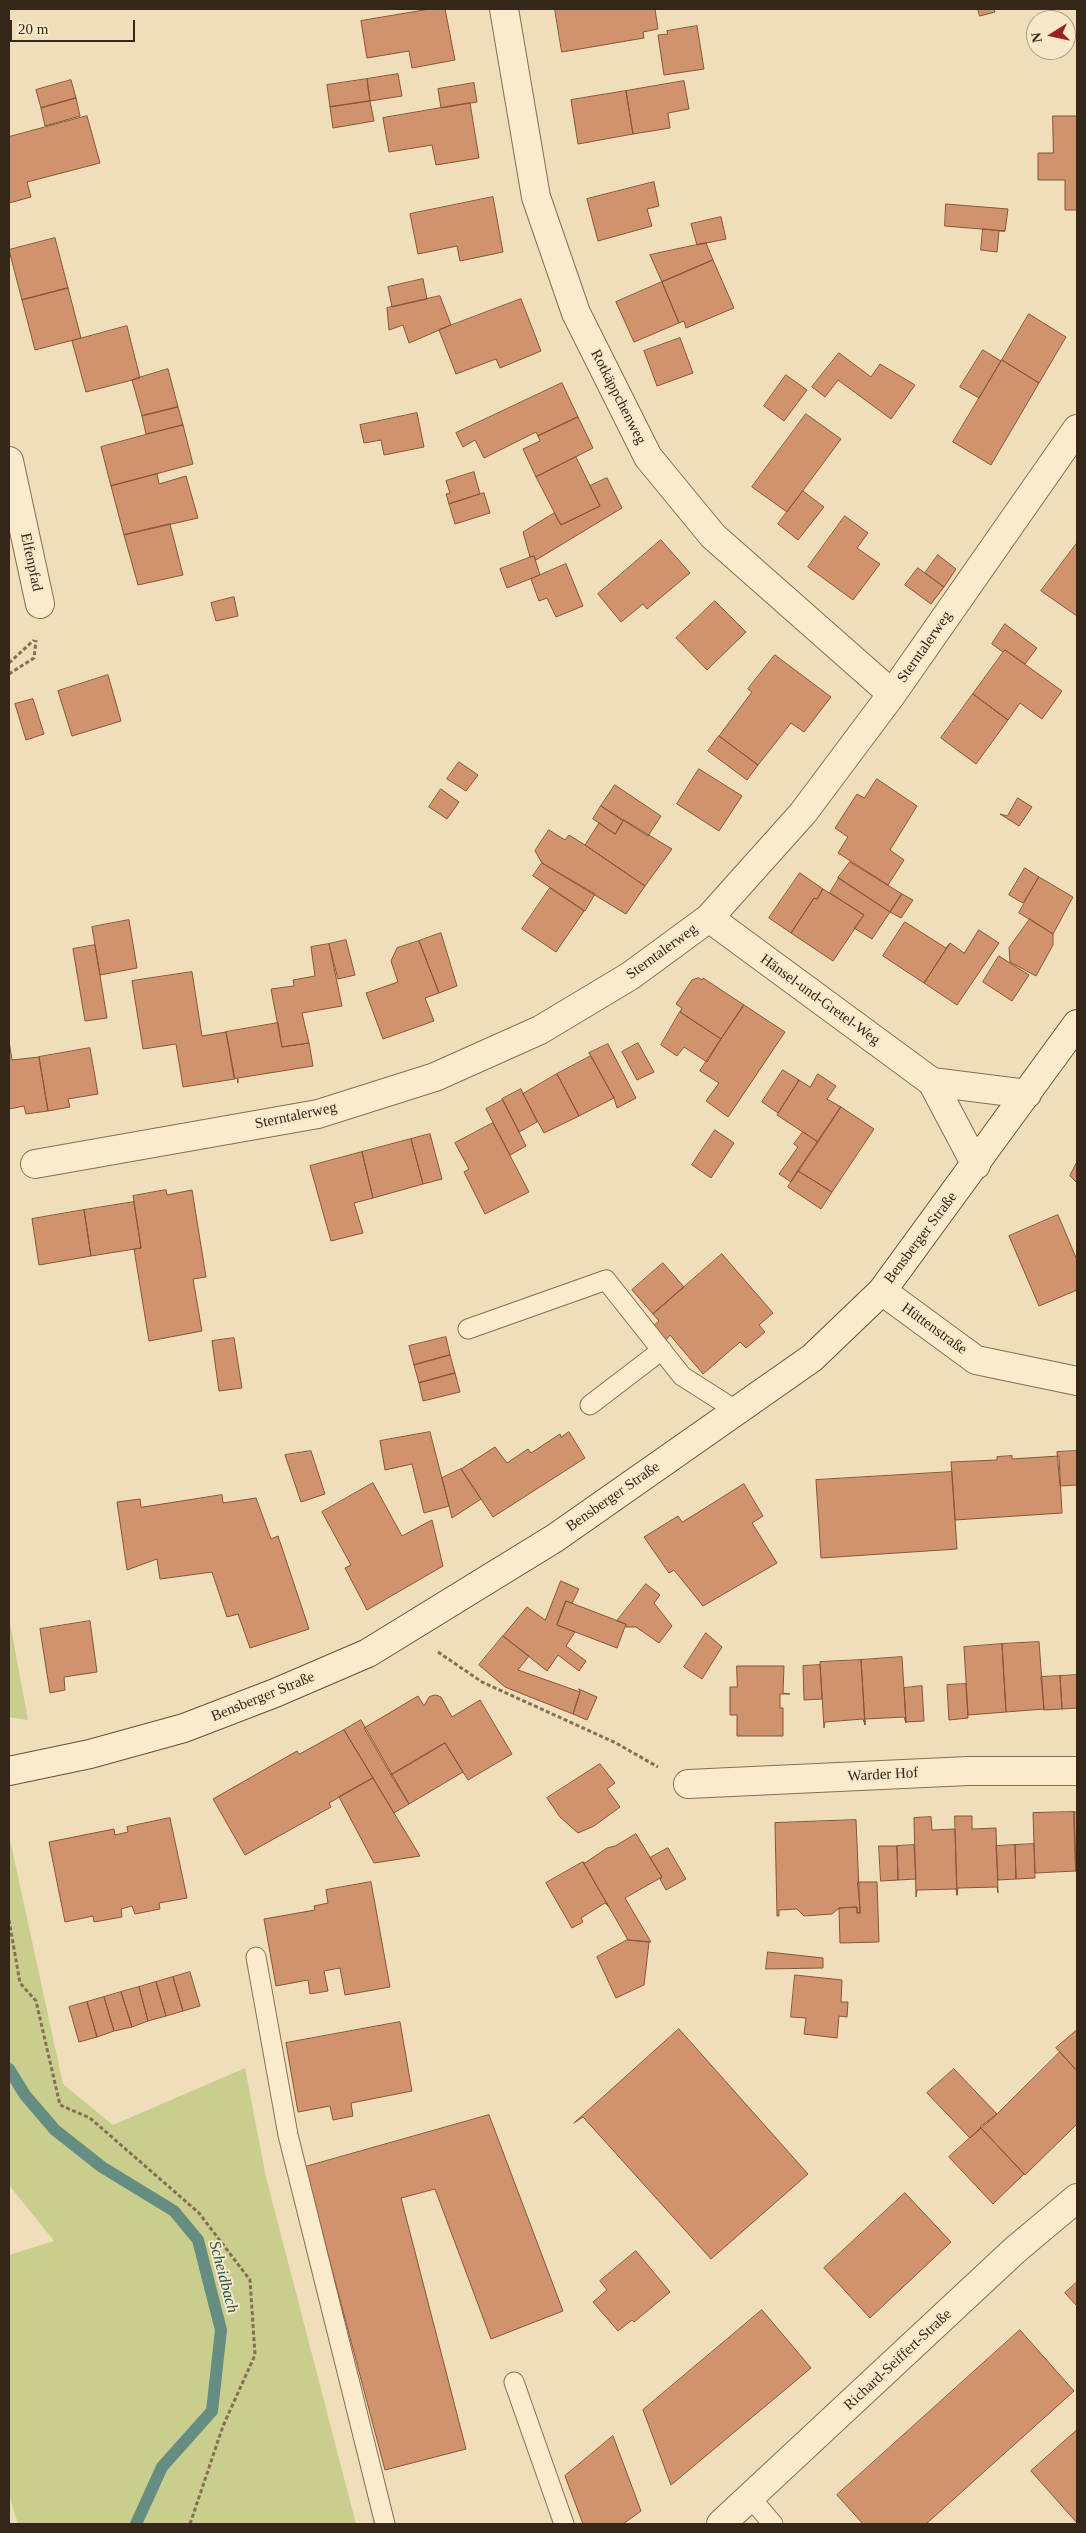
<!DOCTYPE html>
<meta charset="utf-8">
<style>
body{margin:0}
#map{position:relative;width:1086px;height:2533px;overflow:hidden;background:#f0deba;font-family:"Times New Roman",serif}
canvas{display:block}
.frame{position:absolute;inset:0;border:10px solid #35261a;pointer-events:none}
.north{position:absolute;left:1026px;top:10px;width:50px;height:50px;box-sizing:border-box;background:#f7e8ca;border:1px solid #a99a84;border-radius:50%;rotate:260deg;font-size:14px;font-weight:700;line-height:20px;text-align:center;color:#35261a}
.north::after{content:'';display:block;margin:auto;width:18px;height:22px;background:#992126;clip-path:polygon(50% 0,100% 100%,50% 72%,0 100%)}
.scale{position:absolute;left:10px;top:20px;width:125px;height:22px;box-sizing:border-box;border:2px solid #35261a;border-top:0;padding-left:6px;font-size:15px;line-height:18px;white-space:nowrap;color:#35261a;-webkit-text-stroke:4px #f7e8ca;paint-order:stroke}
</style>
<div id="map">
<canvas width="1086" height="2533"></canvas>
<div class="frame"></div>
<div class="north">N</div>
<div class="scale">20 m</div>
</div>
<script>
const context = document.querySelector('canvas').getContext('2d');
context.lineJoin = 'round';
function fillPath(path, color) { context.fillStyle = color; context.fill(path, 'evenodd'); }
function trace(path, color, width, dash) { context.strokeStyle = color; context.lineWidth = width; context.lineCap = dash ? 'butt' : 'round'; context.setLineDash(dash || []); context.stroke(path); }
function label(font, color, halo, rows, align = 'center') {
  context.font = font + ' "Times New Roman",serif'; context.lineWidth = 4; context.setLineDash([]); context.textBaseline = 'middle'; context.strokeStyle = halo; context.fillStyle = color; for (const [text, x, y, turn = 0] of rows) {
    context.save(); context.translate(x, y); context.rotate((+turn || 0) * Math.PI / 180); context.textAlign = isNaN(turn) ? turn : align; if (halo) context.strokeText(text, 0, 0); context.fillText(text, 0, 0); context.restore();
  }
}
fillPath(new Path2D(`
 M9,1617L28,1720L9,1717Z
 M9,1835L63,2084L113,2125L245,2068L266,2177L356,2524H18L9,2496V2255L54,2241L9,2185Z`), '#c9ce8e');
trace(new Path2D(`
 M9,2069L25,2095L55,2130L102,2167L174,2211L198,2240L221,2330L212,2411L162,2467L136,2524`), '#668d82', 12);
const building = new Path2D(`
 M430,9H445L455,60L412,68L409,51L367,58L361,21Z
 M555,9H655L658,29L643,32L644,38L562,52Z
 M978,9H994L995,12L980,16Z
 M697,26L704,69L664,75L658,35L668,34L667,31Z
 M398,74L402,96L370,101L367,79Z
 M367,79L370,101L330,107L327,85Z
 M71,80L76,98L41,108L36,90Z
 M684,81L689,109L668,113L670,128L633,134L626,91Z
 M474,83L477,102L441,108L438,89Z
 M626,91L633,134L578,144L571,100Z
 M76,98L80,116L45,126L41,108Z
 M370,101L374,121L333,128L330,107Z
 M470,103L479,158L436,165L432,145L389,152L383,118Z
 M87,116L100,163L27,182L31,197L9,203V137Z
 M1053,116H1077V210H1065V180H1038V153H1053Z
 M654,182L659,206L647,209L652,226L598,241L587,199Z
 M493,197L503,252L460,261L457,246L418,254L410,214Z
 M946,204L1008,209L1005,231L945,226Z
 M721,217L726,239L697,245L691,224Z
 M983,229L1005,231H999L997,252L981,250Z
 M55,238L68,288L22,300L9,250Z
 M706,243L713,260L662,282L650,255Z
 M713,260L734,308L686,328L684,321L679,323L662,282Z
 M423,279L427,299L392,307L388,287Z
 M662,282L679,323L634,342L616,302Z
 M68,288L81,338L35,350L22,300Z
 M440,296L451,325L409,343L403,325L389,330L387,308Z
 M521,299L541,351L500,368L496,359L456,374L439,330Z
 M1029,314L1066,337L1039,383L1002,360Z
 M127,326L140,378L86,392L72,341Z
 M680,338L693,373L657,386L644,351Z
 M983,350L1001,361L979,398L960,387Z
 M839,353L871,377L880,364L915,385L891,419L838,380L825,397L812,387Z
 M1002,360L1039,383L991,465L953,442Z
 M168,369L178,407L142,416L132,380Z
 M786,375L807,390L784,421L764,406Z
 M562,383L578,417L538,436L536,432L484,458L475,440L463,447L456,433Z
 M178,407L183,425L146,434L142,416Z
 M417,413L424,447L384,455L381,440L364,443L360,425Z
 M806,414L841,439L787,512L752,487Z
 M578,417L593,448L536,477L523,449L540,441L538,436Z
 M183,425L193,464L111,486L101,447Z
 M576,457L600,506L561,525L536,477Z
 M474,472L480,494L449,504L446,494L450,493L446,481Z
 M157,474L159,484L186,476L198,518L124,535L111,486Z
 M607,478L622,508L536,560L534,556L530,557L523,532L554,513L561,525L600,506L590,486Z
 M803,491L824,507L798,540L778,524Z
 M484,493L490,513L455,524L449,504Z
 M845,516L868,533L857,548L880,564L853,600L808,567Z
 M170,524L183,575L138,585L124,535Z
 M661,540L690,573L647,609L643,604L621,622L598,594Z
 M1077,543V616L1041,591Z
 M938,555L956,569L944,587L925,573Z
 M534,556L540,575L507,588L500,569Z
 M566,564L583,606L556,617L547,598L539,601L531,579Z
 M918,568L944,587L931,604L905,585Z
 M234,597L238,616L216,621L211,603Z
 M715,601L746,632L707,670L676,638Z
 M1005,624L1037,648L1025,664L1005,650L1003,652L992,644Z
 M1005,650L1062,691L1042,719L1020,703L1008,720L973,694Z
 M775,655L831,697L804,732L791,723L758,765L719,736L752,692L748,689Z
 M108,675L121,721L72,736L58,691Z
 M973,694L1008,720L976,764L941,738Z
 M33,699L44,734L26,740L15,704Z
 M719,736L758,765L747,780L708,751Z
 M459,762L478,775L466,791L447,779Z
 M699,769L742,796L719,831L677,804Z
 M877,779L917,806L890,850L904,860L888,885L838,853L848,837L835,828L857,794L864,798Z
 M615,785L661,816L648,836L601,806Z
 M441,789L459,802L447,819L429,807Z
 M1018,798L1032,807L1019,826L1000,814L1007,816Z
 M601,806L623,821L615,834L593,819Z
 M624,820L672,849L645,886L585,845L599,823L615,834Z
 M549,830L565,840L569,835L585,845L645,886L626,914L542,863L535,851Z
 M850,862L902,894L890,912L838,878Z
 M542,863L595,894L585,911L533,876Z
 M1025,868L1039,877L1023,903L1009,895Z
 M800,873L823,889L817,899L814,898L791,933L769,918Z
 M1039,877L1073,897L1053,934L1019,913Z
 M839,878L890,912L872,939L854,928L864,915L830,893Z
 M550,888L584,911L556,952L522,929Z
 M823,889L864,915L833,961L791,933L814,898L817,899Z
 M902,894L913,900L901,918L890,912Z
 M1030,919L1053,934V945L1036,976L1010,962L1009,948Z
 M129,920L137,968L100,975L92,927Z
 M905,922L946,948L950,943L924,983L883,956Z
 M979,930L999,943L957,1005L924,983L950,943L964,953Z
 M441,933L457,986L439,993L419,941Z
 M346,940L355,975L338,979L329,944Z
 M419,941L439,993L425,998L434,1021L383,1039L366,993L398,982L391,961L397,948Z
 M329,944L342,1006L302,1013L309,1043L282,1047L271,989L294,986L293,980L315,976L311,947Z
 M95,945L107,1018L85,1021L73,949Z
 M999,956L1029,975L1012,1001L983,982Z
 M192,972L202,1036L226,1032L235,1079L183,1087L176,1044L143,1049L132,981Z
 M699,978L702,980L703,978L744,1005L721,1039L680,1012L682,1008L676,1004L692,980Z
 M744,1005L785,1032L728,1117L706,1101L719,1083L700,1071Z
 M680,1012L721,1039L707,1062L684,1047L677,1056L661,1045Z
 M278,1023L282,1047L309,1043L313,1066L238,1078V1083L237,1078H234L226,1032Z
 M9,1041L12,1060L39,1057L48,1111L26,1114L24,1106L9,1109Z
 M638,1043L654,1072L637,1080L622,1052Z
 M608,1044L636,1098L617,1108L614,1098L589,1053Z
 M90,1048L98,1094L68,1099L70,1107L48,1111L39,1057Z
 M591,1056L614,1098L579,1116L557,1074Z
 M783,1070L799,1080L778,1113L762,1102Z
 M557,1074L579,1116L544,1133L523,1094Z
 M818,1074L836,1086L827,1099L841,1107L818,1142L777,1115L799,1080L810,1087Z
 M521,1089L537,1122L519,1132L502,1099Z
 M503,1100L526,1146L510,1155L486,1109Z
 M841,1107L874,1129L832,1192L798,1171Z
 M493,1123L529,1192L485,1214L464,1172L469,1169L455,1143Z
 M715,1130L734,1143L711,1178L692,1165Z
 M803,1132L818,1142L791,1182L779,1174L798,1147L794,1144Z
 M430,1134L442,1179L423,1184L411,1139Z
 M411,1139L423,1184L373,1198L362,1152Z
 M362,1152L373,1198L354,1203L363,1233L331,1241L310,1166Z
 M1077,1162V1183L1070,1176Z
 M798,1171L832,1192L821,1209L788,1187Z
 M166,1190L167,1195L192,1190L206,1277L193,1279L202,1331L149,1341L134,1249L141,1248L133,1196Z
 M134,1202L141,1248L91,1256L84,1210Z
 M84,1210L91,1256L39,1265L32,1219Z
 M1058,1215L1077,1260V1290L1039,1306L1009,1236Z
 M722,1254L773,1313L759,1325L765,1332L746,1348L740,1342L703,1374L670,1335L665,1341L652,1327L659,1321L653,1314Z
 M663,1263L684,1287L653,1314L632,1290Z
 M446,1337L450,1355L414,1365L409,1346Z
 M234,1338L242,1388L219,1391L212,1341Z
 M450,1355L455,1373L419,1383L414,1365Z
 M455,1373L460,1392L423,1401L419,1383Z
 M430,1432L449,1506L424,1513L412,1464L385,1470L380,1441Z
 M569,1432L585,1458L493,1517L461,1469L495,1447L507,1463L528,1449L531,1453L560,1434L561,1437Z
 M311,1451L325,1494L301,1502L285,1455Z
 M1077,1451V1485L1060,1486L1057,1452Z
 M1012,1456V1459L1059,1456L1062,1513L955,1520L951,1462L997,1460V1457Z
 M461,1469L481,1499L452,1518L442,1478Z
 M952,1472L957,1549L821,1558L816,1480Z
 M373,1483L402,1536L432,1520L443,1566L367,1610L345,1568L351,1565L322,1512Z
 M744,1484L763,1516L752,1523L777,1563L703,1606L674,1570L669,1573L644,1537L678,1516L682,1522Z
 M222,1495L223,1503L256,1498L271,1539L278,1536L309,1629L250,1648L238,1614L227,1617L212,1572L160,1579L157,1559L127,1570L117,1502L140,1499L141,1507Z
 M561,1581L579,1589L572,1603L566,1601L557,1625L575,1632L566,1646L586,1661L579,1671L558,1655L547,1671L503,1636L527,1607L545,1620Z
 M646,1584L660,1595L654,1603L672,1626L659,1643L636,1627H626V1624L617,1621Z
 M566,1601L626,1624L617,1648L557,1625Z
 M90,1621L97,1672L64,1677L65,1690L50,1693L40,1629Z
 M706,1633L722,1647L702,1679L684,1667Z
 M503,1636L529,1656L518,1670L580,1692L573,1714L505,1687L479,1665Z
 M1039,1642L1044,1709L1006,1712L1002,1644Z
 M1002,1644L1006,1712L968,1715L964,1647Z
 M902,1657L906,1723L904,1717L865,1719V1725L861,1660Z
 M861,1660L865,1725L863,1719L825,1722L824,1728L820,1662Z
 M820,1665L822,1699L804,1700L803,1666Z
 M737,1666H784L783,1693L790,1694H780V1708H783V1736H737V1715H730V1687H737Z
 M1077,1675V1708L1062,1709L1060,1676Z
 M1060,1676L1062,1709L1044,1710L1041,1677Z
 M966,1684L968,1718L949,1720L947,1685Z
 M922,1686L924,1721L906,1722L904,1688Z
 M579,1689L597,1697L587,1720L573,1714L580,1692Z
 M436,1695L441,1697L452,1717L480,1700L512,1754L468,1780L445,1743L391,1775L364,1728L418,1696L424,1706L429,1697Z
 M361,1720L409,1804L394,1813L344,1730Z
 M344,1730L373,1778L329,1803L331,1807L245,1855L213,1799L297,1751L299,1754Z
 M445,1743L463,1772L409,1804L391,1775Z
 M600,1764L615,1783L607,1789L620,1807L594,1826L578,1833L560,1817L547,1798Z
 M373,1778L394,1813L420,1856L374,1863L339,1797Z
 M1074,1812L1076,1871L1035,1873L1033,1813Z
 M1074,1812H1077V1871H1076Z
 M955,1816H972V1829L996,1828L998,1893L997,1887L958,1888L957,1895Z
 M931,1817L932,1830L955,1829L957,1895L956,1889L917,1890L916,1897L914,1818Z
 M170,1818L187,1898L159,1903L160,1909L135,1914L132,1906L121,1909L122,1917L94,1922L93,1916L65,1922L49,1842L114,1829L115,1835L128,1832L127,1827Z
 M856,1820L860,1913H857V1907L839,1908L832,1914L804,1916L797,1909L779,1910V1916H777L775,1823Z
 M636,1834L662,1877L625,1898L651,1942L628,1940L583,1862L585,1863L607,1848L615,1846Z
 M1034,1844L1035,1878L1016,1879L1015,1845Z
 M914,1845L916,1879L898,1880L897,1846Z
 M1015,1845L1016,1879L998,1880L996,1846Z
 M879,1846H897L898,1880L881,1881Z
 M668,1848L686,1879L666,1890L660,1879L662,1877L650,1858Z
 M583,1862L609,1907L605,1903L581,1918L583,1922L572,1928L546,1883Z
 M371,1882L390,1987L345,1995L340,1968L324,1971L328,1991L310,1994L308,1980L276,1986L264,1919L315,1910L314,1906L328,1903L326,1890Z
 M858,1882H877L879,1942L840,1943L839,1908L857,1907V1913H860Z
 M627,1940L649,1942L644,1985L616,1998L597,1957Z
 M768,1952L823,1958V1968L766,1969Z
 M190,1972L200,2006L183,2011L173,1977Z
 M795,1975L842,1980L841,2002H848L847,2017L839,2016L837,2038L804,2034L806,2018L791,2017Z
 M173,1977L183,2011L166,2016L156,1982Z
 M156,1982L166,2016L148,2021L139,1987Z
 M139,1987L148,2021L132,2027L121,1992Z
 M121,1992L132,2027L114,2031L104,1997Z
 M104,1997L114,2031L97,2037L87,2002Z
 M87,2002L97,2037L79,2042L69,2007Z
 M400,2022L412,2091L351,2103L353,2116L333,2120L330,2106L298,2112L286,2043Z
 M679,2029L808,2174L711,2259L583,2117L574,2123Z
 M1077,2030V2071L1056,2048Z
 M1060,2052L1077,2071V2124L1025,2175L980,2127L997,2114Z
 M954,2069L997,2114L970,2138L927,2093Z
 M489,2115L563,2311L491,2339L435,2189L401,2198L466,2449L385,2470L305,2167Z
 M981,2128L1024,2174L993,2204L949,2157Z
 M905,2193L951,2242L870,2318L824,2268Z
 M636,2251L670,2292L634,2322L632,2320L618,2331L593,2302L607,2290L600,2281Z
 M1077,2282V2306L1065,2293Z
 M762,2310L811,2368L671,2485L643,2410Z
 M1020,2330L1074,2391L926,2524H863L837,2495Z
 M1077,2430V2523L1031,2471Z
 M613,2436L641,2511L623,2524H583L565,2476Z`);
fillPath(building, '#d0936d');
trace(building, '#875538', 1);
const service = new Path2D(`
 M468,1329L606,1280L682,1376L737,1411
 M590,1405L662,1350
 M256,1957L288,2135L385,2524
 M514,2382L564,2524
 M750,2497L773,2524`);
const minor = new Path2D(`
 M504,9L536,197L576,313L648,457L713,536L892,694
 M9,461L40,604
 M709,918L932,1082L976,1165
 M932,1082L1027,1094
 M35,1164L318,1114L435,1077L540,1030L630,976L709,918L803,813L892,694L1077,429
 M882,1291L976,1360L1077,1381
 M688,1784L968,1771H1077
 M721,2524L1015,2250L1077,2198`);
const secondary = new Path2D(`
 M9,1771L90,1754L184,1728L275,1693L368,1653L555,1538L812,1358L882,1291L1077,1024`);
trace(service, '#876d54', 21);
trace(minor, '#876d54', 30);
trace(secondary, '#684e37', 30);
trace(new Path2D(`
 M9,663L34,640
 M9,674L34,658L36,640
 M438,1652L482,1682L616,1743L658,1767
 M9,1920L20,1983L36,2001L60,2105L90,2118L199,2213L250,2280L255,2355L223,2426L190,2524`), '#876d54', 3, [4, 2.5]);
trace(service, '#faebcd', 19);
trace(minor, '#faebcd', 28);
trace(secondary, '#faebcd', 28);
label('15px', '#35261a', '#f7e8ca', [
 ["Rotkäppchenweg",618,397,63],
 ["Elfenpfad",31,562,78],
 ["Sterntalerweg",925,647,-55],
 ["Sterntalerweg",662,952,-36],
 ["Hänsel-und-Gretel-Weg",820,1000,36],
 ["Sterntalerweg",296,1116,-12],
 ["Bensberger Straße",921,1238,-53],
 ["Hüttenstraße",934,1329,36],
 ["Bensberger Straße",613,1497,-35],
 ["Bensberger Straße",263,1697,-22],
 ["Warder Hof",883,1775,-3],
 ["Richard-Seiffert-Straße",898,2360,-43]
]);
label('italic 16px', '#285651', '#f7e8ca', [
 ["Scheidbach",223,2277,75]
]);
</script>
